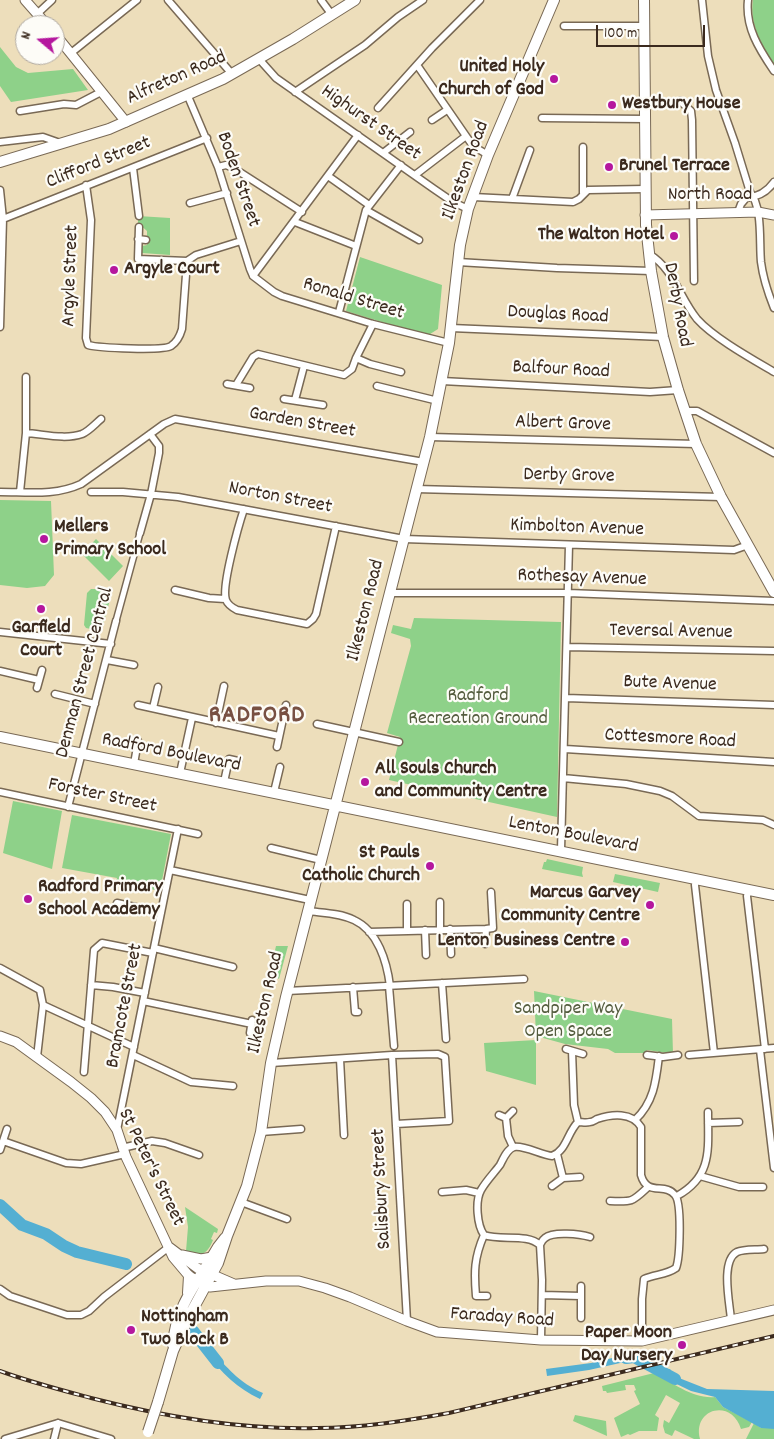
<!DOCTYPE html>
<style>
body{margin:0}
#map{position:relative;width:774px;height:1439px;overflow:hidden;background:#eddebb;font-family:Dekko,sans-serif}
canvas{display:block}
.north{position:absolute;left:15px;top:15px;width:50px;height:50px;box-sizing:border-box;background:#fdfcf7;border:1px solid #afa8a0;border-radius:50%;rotate:288deg;font-size:14px;font-weight:700;line-height:20px;text-align:center;color:#3b2a1e}
.north::after{content:'';display:block;margin:auto;width:18px;height:22px;background:#b5179e;clip-path:polygon(50% 0,100% 100%,50% 72%,0 100%)}
.scale{position:absolute;left:596px;top:25px;width:109px;height:22px;box-sizing:border-box;border:2px solid #3b2a1e;border-top:0;padding-left:6px;font-size:15px;line-height:18px;white-space:nowrap;color:#3b2a1e;-webkit-text-stroke:4px #fdfcf7;paint-order:stroke}
</style>
<div id="map">
<canvas width="774" height="1439"></canvas>
<div class="north">N</div>
<div class="scale">100 m</div>
</div>
<script>
const context = document.querySelector('canvas').getContext('2d');
context.lineJoin = 'round';
function fillPath(path, color) { context.fillStyle = color; context.fill(path, 'evenodd'); }
function trace(path, color, width, dash) { context.strokeStyle = color; context.lineWidth = width; context.lineCap = dash ? 'butt' : 'round'; context.setLineDash(dash || []); context.stroke(path); }
function label(font, color, halo, rows, align = 'center') {
  context.font = font + ' Dekko,sans-serif'; context.lineWidth = 4.5; context.setLineDash([]); context.textBaseline = 'middle'; context.strokeStyle = halo; context.fillStyle = color; for (const [text, x, y, turn = 0] of rows) {
    context.save(); context.translate(x, y); context.rotate((+turn || 0) * Math.PI / 180); context.textAlign = isNaN(turn) ? turn : align; if (halo) context.strokeText(text, 0, 0); context.fillText(text, 0, 0); context.restore();
  }
}
fillPath(new Path2D(`
 M753,0H774V67C763,45 749,26 753,0Z
 M0,47L16,67L28,73L73,69L88,90L11,102L0,86Z
 M138,216L170,218V255L142,253V246L147,245V231L138,223Z
 M360,257L442,285L438,329L427,336L346,311Z
 M0,500L51,501L54,575L45,586L27,588L0,585Z
 M96,539L123,566L109,581L82,554Z
 M91,589H107L110,591L111,596L103,625L96,630L86,628L84,625L87,593Z
 M414,618L561,622L557,817L389,780L400,737L387,733L411,646L410,639L391,633L393,625L411,629Z
 M13,801L62,811L52,869L3,853Z
 M72,815L171,834L160,891L116,882L117,878L62,868Z
 M547,859L583,867L582,873L583,877L542,869L544,862H546Z
 M615,874L660,883L658,892L613,882Z
 M276,946H288L279,979L270,972Z
 M534,991L672,1019L673,1054L647,1050L646,1053H615L608,1049L565,1044L536,1036Z
 M536,1040V1085L486,1071L484,1043Z
 M185,1207L218,1229L217,1233L214,1232L211,1239L213,1240C207,1255 201,1257 186,1251L188,1227Z
 M654,1373C673,1383 693,1399 715,1397L723,1407L752,1422L749,1427L741,1429C732,1398 692,1408 700,1439H694L675,1430L672,1436L665,1433L663,1426L664,1420L669,1423L680,1403L666,1395L655,1415L659,1418L657,1431H639L630,1435L628,1434L621,1437L614,1418L640,1404L634,1391L636,1390L634,1385H625L626,1390L607,1393L606,1391H603L602,1386Z
 M575,1415L606,1421L607,1436L573,1421Z
 M774,1422V1439H746L754,1423L761,1428Z`), '#8ed189');
fillPath(new Path2D(`
 M210,1349C228,1368 238,1382 263,1393L260,1399C237,1388 222,1373 206,1353Z
 M638,1354L652,1358L634,1362L629,1361L589,1370L547,1376L546,1369L591,1363L625,1355Z
 M670,1369L674,1376L707,1389L774,1391V1429L761,1428L723,1407L715,1397L691,1391L654,1373Z`), '#54afd2');
trace(new Path2D(`
 M0,1205L22,1225L46,1234L64,1246L77,1252L126,1264
 M193,1331L218,1363
 M626,1358L634,1357L675,1379`), '#54afd2', 12);
const pedestrian = new Path2D(`
 M116,621L140,533`);
const minor = new Path2D(`
 M168,0L232,74
 M321,0L332,15
 M702,0L708,56L716,90L735,143L750,192C763,208 759,242 761,262C763,278 768,293 774,308
 M748,0C745,27 759,49 774,71
 M37,14L52,0
 M564,26H645
 M71,53L137,0
 M259,59L276,78L434,189L453,202L468,209
 M417,65L466,136L473,146L488,155
 M295,92L365,45L398,17L423,0
 M187,94L218,167L250,269L253,276L274,292L282,296L373,324L449,343
 M680,101L691,111L692,120L694,281
 M378,108L432,48L480,0
 M20,111L64,104L76,105L101,92
 M542,118L645,119
 M432,120L447,110
 M0,142L43,137L60,143
 M583,147V193
 M383,153L410,132
 M218,167L226,165L235,169L302,212
 M133,168L139,216
 M415,175L466,136
 M328,176L369,205
 M86,185L91,220L86,338L88,345C99,348 163,351 171,346C177,342 180,336 182,329L187,261L196,255L241,241
 M0,190L3,219L0,327
 M473,197L573,202L579,199L588,190L645,189
 M512,199L530,150
 M190,203L227,193
 M366,210L419,240
 M738,212L741,204L746,198C758,197 767,192 774,182
 M3,219L207,138
 M295,222L356,246
 M139,227L138,259L187,261
 M138,239L146,240
 M649,254C674,269 679,297 697,319C714,338 752,359 774,372
 M458,262L557,268L651,271
 M253,276L358,135
 M339,312L366,210L401,165
 M451,328L663,337
 M356,358L370,364L401,372
 M442,381L650,392L678,390
 M227,384L250,388
 M236,385L253,357L258,354L344,375L352,369L356,358L373,324
 M377,386L438,401
 M284,399L323,405
 M295,400L304,366
 M684,411H697L774,453
 M26,433C43,434 65,440 82,434C89,431 95,424 101,419
 M430,437L696,444
 M416,489L721,497
 M0,492C28,492 55,496 81,484L164,424L175,419L424,462
 M20,492L26,433V377
 M91,492H123L178,497L404,539L734,550L748,545
 M244,509C239,524 221,587 226,600C228,605 233,608 237,610L307,624L313,619L316,614L336,526
 M140,533L151,494L159,453V446L150,434
 M175,590L209,598L225,599
 M390,593H568L774,601
 M0,632L111,644
 M567,647L774,651
 M107,660L134,665
 M0,671L39,680
 M37,688L42,670
 M55,694L95,704
 M566,698L774,705
 M138,705L279,736
 M153,708L158,687
 M216,723L224,686
 M317,724L399,742
 M277,747L286,705
 M565,749L774,762
 M134,764L138,741
 M180,773L192,718
 M563,778L626,784L660,791L672,796L699,816L763,820L774,825
 M224,782L229,759L238,761
 M0,792L198,834
 M274,792L280,767
 M68,807L116,621
 M271,848L321,860
 M561,850L569,545
 M170,870L310,900
 M696,879L695,885L714,1053
 M749,889L747,896L765,1049
 M440,902V930
 M117,903L161,913
 M407,904V931
 M308,911C323,913 340,913 354,920C378,931 387,962 390,986
 M450,929L451,954
 M425,930L426,955
 M369,932L486,929
 M485,944L486,929L493,928L491,892
 M154,948L233,967
 M0,968L40,990L43,1005L37,1057
 M442,983L446,1039
 M91,985L113,987L145,993
 M389,986L394,1046
 M353,987L355,1012H358
 M287,991L524,979
 M143,1001L252,1024
 M43,1005L134,1047
 M250,1033L252,1020
 M566,1049L583,1054
 M760,1050L774,1168
 M572,1051L574,1105L578,1122
 M133,1055L191,1082L233,1086
 M392,1055L407,1321
 M647,1055L663,1057L678,1055
 M689,1055L774,1048
 M340,1059L344,1135
 M271,1063L392,1055L438,1054L445,1057L449,1121L396,1124
 M84,1072L94,950L102,943L153,953
 M499,1115L506,1118
 M635,1120C654,1102 656,1081 659,1056
 M708,1123L739,1122
 M117,1130L178,829
 M261,1132L301,1129
 M3,1141L66,1163L81,1164L125,1154
 M513,1147L508,1136L506,1118L513,1111
 M122,1148L152,1141L165,1143L199,1155
 M0,1150L7,1129
 M557,1154L563,1178
 M700,1176L739,1187H763
 M552,1186L563,1178L580,1177
 M442,1192L466,1190L479,1193
 M677,1196C713,1176 708,1149 708,1112
 M610,1201C633,1202 632,1202 648,1187
 M241,1202L287,1219
 M484,1235C474,1258 474,1272 476,1296H487
 M540,1245C541,1243 542,1240 545,1238C553,1231 580,1234 590,1237
 M0,1289L10,1296L67,1315H81L89,1311L104,1297L169,1247
 M542,1295L581,1296
 M581,1318V1286
 M731,1320C730,1304 720,1261 737,1252C744,1249 756,1250 764,1249
 M541,1340L542,1280L540,1245C527,1233 501,1241 484,1235C477,1225 475,1201 481,1190C486,1181 494,1173 500,1165C503,1159 507,1149 514,1147C524,1145 541,1155 552,1156C567,1150 567,1133 578,1122C582,1122 586,1123 590,1122C593,1122 595,1120 597,1119C612,1114 632,1112 641,1127V1175C647,1197 665,1182 675,1195C682,1203 680,1258 676,1268C666,1275 655,1274 644,1279L642,1299V1341
 M5,1439L58,1423L111,1439
 M54,1439L58,1423`);
const tertiary = new Path2D(`
 M25,0L47,25
 M55,34L126,122
 M645,215L758,212L774,215
 M0,1036L16,1042L71,1082L91,1098L105,1112L117,1130L126,1157L173,1257L189,1276L210,1287L266,1281H299L325,1288L350,1297L407,1321L437,1332L541,1340L642,1341L774,1310
 M169,1247L197,1268L234,1284
 M182,1255L201,1259L212,1257`);
const primary = new Path2D(`
 M644,0L646,225L651,271L663,337L678,390L696,444L721,497L774,592
 M0,162L109,129L223,79L293,39L355,0
 M0,737L774,895
 M188,1293L189,1276
 M173,1345C175,1307 199,1280 218,1247L225,1238
 M158,1402L173,1351L187,1320L218,1263L227,1236L247,1186L261,1132L271,1063L286,997L430,437L449,343L460,245L468,209L488,155L554,0`);
trace(pedestrian, '#796955', 8);
trace(minor, '#796955', 9);
trace(tertiary, '#796955', 11);
trace(primary, '#796955', 12);
trace(pedestrian, '#fff', 5);
trace(minor, '#fff', 6);
trace(tertiary, '#fff', 9);
trace(primary, '#fff', 10);
const rail = new Path2D(`
 M0,1371C30,1382 61,1390 91,1398C165,1417 240,1430 317,1428C361,1428 405,1421 449,1413L774,1336`);
trace(rail, '#3b2a1e', 4);
trace(rail, '#fdfcf7', 2, [5.5]);
const primaryBridge = new Path2D(`
 M148,1432L158,1402`);
trace(primaryBridge, '#796955', 12, []);
trace(primaryBridge, '#fff', 10);
for (const [x, y, r, color] of [
 [554,79,5,"#b5179e"],
 [612,105,5,"#b5179e"],
 [609,167,5,"#b5179e"],
 [674,236,5,"#b5179e"],
 [114,270,5,"#b5179e"],
 [44,539,5,"#b5179e"],
 [41,609,5,"#b5179e"],
 [365,782,5,"#b5179e"],
 [430,866,5,"#b5179e"],
 [28,899,5,"#b5179e"],
 [650,905,5,"#b5179e"],
 [625,942,5,"#b5179e"],
 [131,1330,5,"#b5179e"],
 [682,1345,5,"#b5179e"]
]) { const dot = new Path2D(); dot.arc(x, y, r, 0, 2 * Math.PI); context.fillStyle = color; context.fill(dot); trace(dot, '#fdfcf7', 2); }
label('bold 20px', '#3b2a1e', '#fdfcf7', [
 ["United Holy",544,68,"right"],
 ["Church of God",544,91,"right"],
 ["Westbury House",622,105],
 ["Brunel Terrace",619,167],
 ["The Walton Hotel",664,236,"right"],
 ["Argyle Court",124,270],
 ["Mellers",54,528],
 ["Primary School",54,551],
 ["Garfield",41,629,"center"],
 ["Court",41,652,"center"],
 ["All Souls Church",375,770],
 ["and Community Centre",375,793],
 ["St Pauls",420,854,"right"],
 ["Catholic Church",420,877,"right"],
 ["Radford Primary",38,888],
 ["School Academy",38,911],
 ["Marcus Garvey",640,894,"right"],
 ["Community Centre",640,917,"right"],
 ["Lenton Business Centre",615,942,"right"],
 ["Nottingham",141,1318],
 ["Two Block B",141,1341],
 ["Paper Moon",672,1334,"right"],
 ["Day Nursery",672,1357,"right"]
], 'left');
label('20px', '#3b2a1e', '#fdfcf7', [
 ["Alfreton Road",177,79,-24],
 ["Highurst Street",370,124,35],
 ["Clifford Street",99,164,-22],
 ["Ilkeston Road",467,171,-70],
 ["Boden Street",237,180,71],
 ["North Road",710,196],
 ["Argyle Street",72,276,-88],
 ["Ronald Street",353,300,17],
 ["Derby Road",676,305,79],
 ["Douglas Road",558,316,3],
 ["Balfour Road",561,371,3],
 ["Garden Street",302,424,10],
 ["Albert Grove",563,425,2],
 ["Derby Grove",569,477,1],
 ["Norton Street",280,499,11],
 ["Kimbolton Avenue",577,529,2],
 ["Rothesay Avenue",582,579,2],
 ["Ilkeston Road",367,611,-76],
 ["Teversal Avenue",671,633,1],
 ["Denman Street Central",86,673,-75],
 ["Bute Avenue",670,685,2],
 ["Cottesmore Road",670,740,3],
 ["Radford Boulevard",171,754,11],
 ["Forster Street",102,797,12],
 ["Lenton Boulevard",573,836,11],
 ["Ilkeston Road",267,1003,-77],
 ["Bramcote Street",126,1006,-79],
 ["St Peter's Street",150,1168,64],
 ["Salisbury Street",383,1189,-93],
 ["Faraday Road",502,1319,4]
]);
label('20px', '#545c3e', '#fdfcf7', [
 ["Radford",478,697],
 ["Recreation Ground",478,720],
 ["Sandpiper Way",568,1010],
 ["Open Space",568,1033]
]);
context.letterSpacing = '1px';
label('bold 25px', '#785042', '#fdfcf7', [
 ["RADFORD",257,718]
]);
context.letterSpacing = '0px';
</script>
